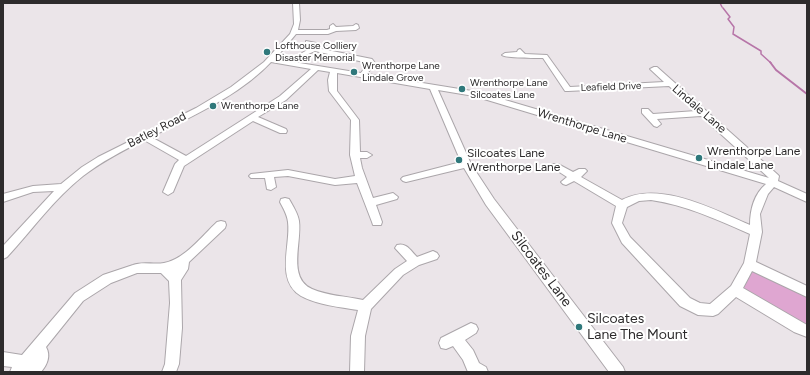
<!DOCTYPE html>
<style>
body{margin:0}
#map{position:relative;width:810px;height:375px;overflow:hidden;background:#ebe5e9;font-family:Figtree,sans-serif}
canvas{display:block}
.frame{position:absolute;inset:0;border:4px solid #2d2b2c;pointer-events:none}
</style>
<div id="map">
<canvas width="810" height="375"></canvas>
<div class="frame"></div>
</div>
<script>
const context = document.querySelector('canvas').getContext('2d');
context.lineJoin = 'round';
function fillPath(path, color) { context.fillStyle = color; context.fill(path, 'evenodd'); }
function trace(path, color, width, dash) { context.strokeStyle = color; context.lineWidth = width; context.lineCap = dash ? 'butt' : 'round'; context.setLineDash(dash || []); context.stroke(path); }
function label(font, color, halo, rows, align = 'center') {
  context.font = font + ' Figtree,sans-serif'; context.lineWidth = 4; context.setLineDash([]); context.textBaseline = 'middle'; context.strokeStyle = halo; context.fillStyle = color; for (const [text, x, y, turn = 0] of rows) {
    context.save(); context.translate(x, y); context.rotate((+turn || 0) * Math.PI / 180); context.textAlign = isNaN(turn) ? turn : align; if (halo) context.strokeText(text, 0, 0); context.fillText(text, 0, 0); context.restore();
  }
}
fillPath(new Path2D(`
 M750,264L807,292V331L735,290Z`), '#dfa6d1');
trace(new Path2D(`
 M720,3L722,7
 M723,8L730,17L728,19L734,27L733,34L761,51V54L771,63`), '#b775a8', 1.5);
trace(new Path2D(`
 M770,62L776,70L807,94`), '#b775a8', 2);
const minor = new Path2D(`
 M293,3H299L300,20L298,30H327L330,29V26L333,24L336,27L353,26L356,24L358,25L359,28L356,30L336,31L328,34H296L275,59L361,73L368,63L315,51L306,55H302V53L311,48L310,44L306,43V41L316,43L317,48L372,59L375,63L367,74L478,92L769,178L701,116L657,119L661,124L657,127L654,126L642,113V109H648L653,114L696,111L669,86L568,91H565L543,58C536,58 505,58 502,55L505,53L517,52L518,50L520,49L525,54L547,55L570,87L664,82L650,69L654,67H657L777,174L779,176L778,181L807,194V202L774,187L768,194L760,214L762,232L756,262L807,286V297L752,271L743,288L807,325V337L794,332L736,297L718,314L713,316L698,315L680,306L622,243L612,223L616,206L574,181L566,185L563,184L561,182L567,177L550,166L552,164H558L573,172L579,169H585L587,171L581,177L622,200C659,180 715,210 750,225C750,210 754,194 766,184L474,96L438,90L471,164L494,199L623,367L625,372H609L486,205L464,168L406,182L403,181L401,179L403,177L461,162L430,89L337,73V91L359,120L360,152H367L372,155L367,158H360L362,168L373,198L393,193L398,197L397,199L376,205L382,222L381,225H373L372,222L357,183L335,185L288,176L274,177L276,187L271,190L267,189L265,178H251L249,176L251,174L288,170L335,179L355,176L350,155L351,120L329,91L328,80L330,72L318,70L286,100L258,117L286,129L287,131L286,133H280L253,121L184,166L173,192L168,195L163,192L175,164L179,160L144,140C122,151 101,162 83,176C54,199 32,230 7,257L3,259V246L54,191L33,192L3,202V194L33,186L61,184L82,167L98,157L196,108L231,87L264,62L290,34L294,24ZM271,62L311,69L280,96L186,156L151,137C192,116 239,96 271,62ZM651,200C686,205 718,220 750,234L744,263L731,286L710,304L700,303L690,298L630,237L622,223L627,207L639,201Z
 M285,198L289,199C293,206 298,214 299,221C302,242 287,278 312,289C327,296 346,296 363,300L395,269L407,261L395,248L397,245C406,242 411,251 417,257L433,251L437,253L439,256L437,259L419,265L403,275L371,309L365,336L364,372H350L351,336L358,310C340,307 317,305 301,296C275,280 291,245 288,222C287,214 283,208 280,202L281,199Z
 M221,221L225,222L226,225L225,228L189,262L188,269L181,280L182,328L179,364L176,372H162L165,364L170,303L169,281L161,273H137L111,283L83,301L46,347C51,356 47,365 41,372H10L12,367L3,366V352L22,355L75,293L103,275L133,265C143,261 153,265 164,263C185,259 202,236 217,222Z
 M471,323L476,325L478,329L476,333L465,340L473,350L479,363L486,367L488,372H468L463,360L453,346L446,349L441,348L439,343L441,338Z`);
trace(minor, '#aba6aa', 2);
fillPath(minor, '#fff');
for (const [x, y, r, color] of [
 [267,52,4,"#2f787b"],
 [354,72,4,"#2f787b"],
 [462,89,4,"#2f787b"],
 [213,106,4,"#2f787b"],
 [699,158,4,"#2f787b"],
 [459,160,4,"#2f787b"],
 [579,327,4,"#2f787b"]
]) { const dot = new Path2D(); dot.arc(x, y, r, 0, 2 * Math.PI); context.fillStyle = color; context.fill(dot); trace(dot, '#fff', 1.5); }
label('10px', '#2d2b2c', '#fff', [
 ["Lofthouse Colliery",275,46],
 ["Disaster Memorial",275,58],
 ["Wrenthorpe Lane",362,66],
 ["Lindale Grove",362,78],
 ["Wrenthorpe Lane",470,83],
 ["Silcoates Lane",470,95],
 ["Wrenthorpe Lane",221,106]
], 'left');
label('10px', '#2d2b2c', '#fff', [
 ["Leafield Drive",611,87,-2]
]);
label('12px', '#2d2b2c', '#fff', [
 ["Lindale Lane",699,109,41],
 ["Wrenthorpe Lane",582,126,17],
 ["Batley Road",157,130,-27]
]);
label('12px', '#2d2b2c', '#fff', [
 ["Wrenthorpe Lane",707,151],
 ["Lindale Lane",707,165],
 ["Silcoates Lane",467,153],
 ["Wrenthorpe Lane",467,167]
], 'left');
label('14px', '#2d2b2c', '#fff', [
 ["Silcoates Lane",541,269,53]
]);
label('14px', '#2d2b2c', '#fff', [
 ["Silcoates",587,319],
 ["Lane The Mount",587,335]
], 'left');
</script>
